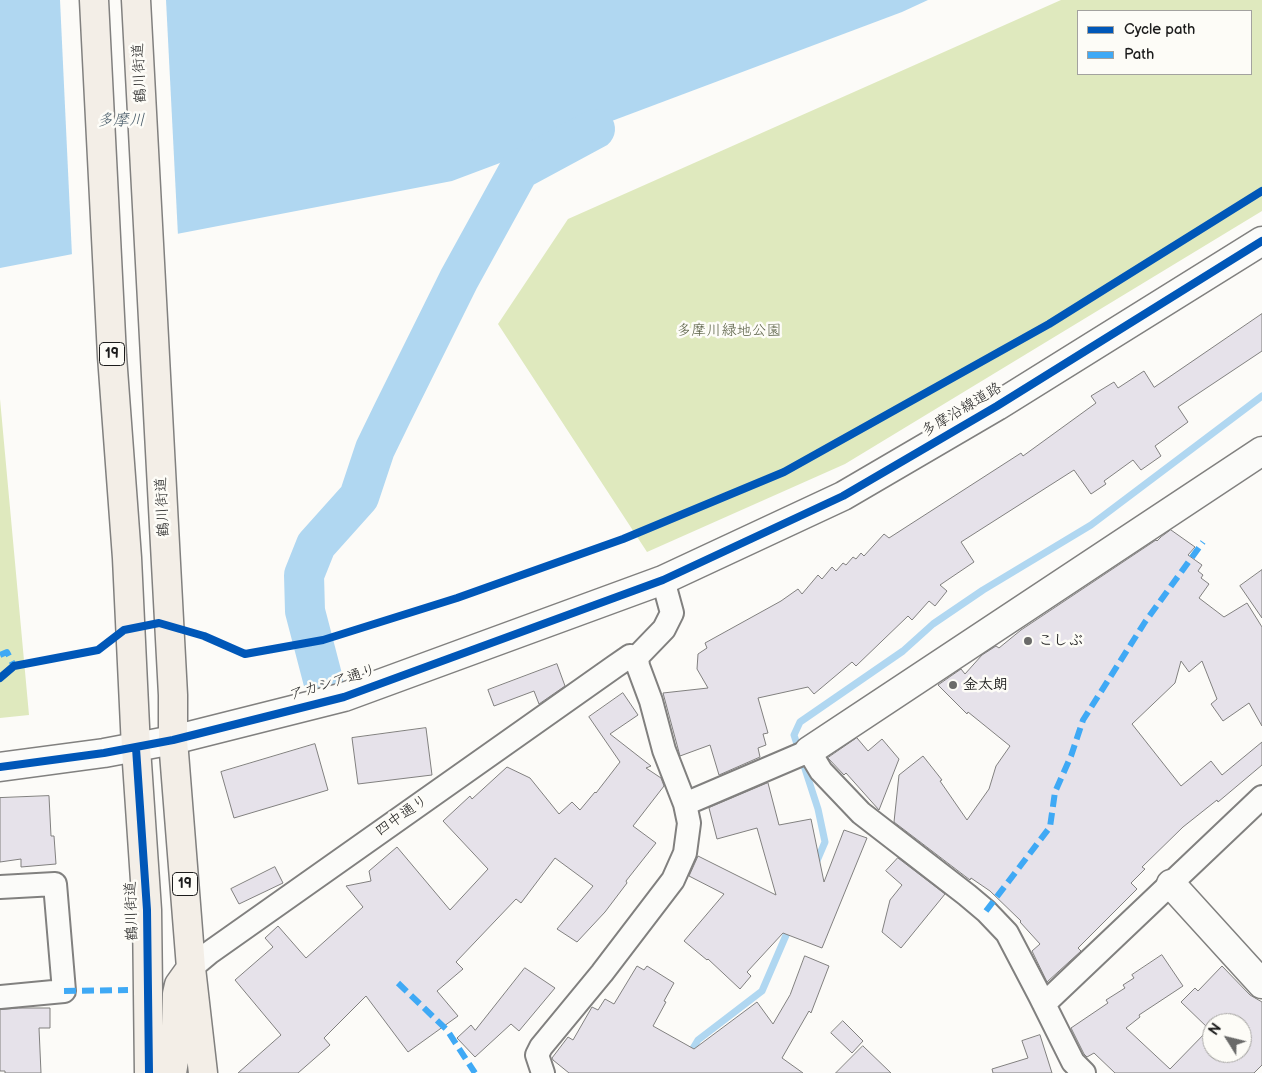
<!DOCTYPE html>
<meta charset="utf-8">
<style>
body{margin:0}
#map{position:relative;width:1262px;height:1073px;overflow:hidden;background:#fcfbf8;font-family:"Balsamiq Sans",sans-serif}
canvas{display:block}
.legend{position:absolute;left:1077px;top:10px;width:175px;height:65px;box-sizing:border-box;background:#fdfcf7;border:1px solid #a3a29f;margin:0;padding:6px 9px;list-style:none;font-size:15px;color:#1c1c1c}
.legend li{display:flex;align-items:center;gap:10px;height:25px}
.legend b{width:25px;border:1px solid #a3a29f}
.north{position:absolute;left:1202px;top:1013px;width:50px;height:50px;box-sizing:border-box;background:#fdfcf7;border:1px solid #a3a29f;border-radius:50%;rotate:306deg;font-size:14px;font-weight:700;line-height:20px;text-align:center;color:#1c1c1c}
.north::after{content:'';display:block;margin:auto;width:18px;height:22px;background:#6a6a69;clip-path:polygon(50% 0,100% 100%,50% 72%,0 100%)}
</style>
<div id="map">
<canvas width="1262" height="1073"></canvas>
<ul class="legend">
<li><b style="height:6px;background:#0057b8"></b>Cycle path</li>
<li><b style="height:6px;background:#3fa9f5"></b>Path</li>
</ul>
<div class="north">N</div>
</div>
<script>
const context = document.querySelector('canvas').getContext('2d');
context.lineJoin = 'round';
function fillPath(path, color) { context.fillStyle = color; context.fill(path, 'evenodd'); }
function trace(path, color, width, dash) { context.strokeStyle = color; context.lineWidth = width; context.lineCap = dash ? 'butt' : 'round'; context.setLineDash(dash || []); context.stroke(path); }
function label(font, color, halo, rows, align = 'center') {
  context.font = font + ' "Balsamiq Sans","Klee One",sans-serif'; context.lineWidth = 5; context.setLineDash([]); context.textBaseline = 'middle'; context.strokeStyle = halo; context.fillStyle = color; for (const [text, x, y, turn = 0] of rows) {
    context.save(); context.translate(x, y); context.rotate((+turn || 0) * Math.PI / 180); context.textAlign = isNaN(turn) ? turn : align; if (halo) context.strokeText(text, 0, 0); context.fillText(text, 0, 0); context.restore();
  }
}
fillPath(new Path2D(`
 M1061,0H1262V211L845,464L647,552L498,324L568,219ZM1078,11H1251V74H1078Z
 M0,399L29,715L0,718Z`), '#dfe9be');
fillPath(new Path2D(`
 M0,0H928L902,12L452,181L0,268Z`), '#b0d7f1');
fillPath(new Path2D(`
 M60,0H166L178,236L72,256Z`), '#fcfbf8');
trace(new Path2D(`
 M816,863L825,842L818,809L794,735L800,722L903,651L933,624L983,590L1091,525L1262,396
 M689,1055L698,1040L762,991L790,926`), '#b0d7f1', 7);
trace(new Path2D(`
 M323,680L305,611L304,575L316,545L359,497L375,449L393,412L459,279L519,170L595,129`), '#b0d7f1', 40);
const building = new Path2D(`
 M1262,314V351L1178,407L1188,422L1155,446L1161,456L1141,470L1133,460L1104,481L1106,484L1091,494L1074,470L961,542L974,562L940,585L947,591L935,606L929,601L912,620L908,616L856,666L852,662L814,694L808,687L758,698L768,733L763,734L766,745L758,748L760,757L719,775L710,745L680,756L663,693L708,688L697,669L698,654L707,648L705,643L781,601L798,589L802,594L818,575L822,579L832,567L836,571L843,563L846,565L853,557L856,559L861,553L864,556L884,534L889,538L1021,453L1023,456L1096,403L1091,396L1114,382L1118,388L1144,371L1154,387Z
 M1171,530L1195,547L1188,555L1202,565L1198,571L1203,575L1201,578L1209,584L1199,598L1224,617L1247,603L1262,627V726L1249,703L1223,721L1211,704L1217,699L1202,661L1189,672L1181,661L1175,683L1132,724L1181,786L1211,761L1222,775L1262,742V765L1218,802L1217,800L1183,827L1142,867L1145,869L1131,883L1137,889L1078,948L1081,951L1047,982L1032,951L1040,944L1020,922L1021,921L990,891L971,878L970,880L894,822L899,775L923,756L942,780L940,781L967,820L989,789L996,766L1010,746L968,712L967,714L938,685L961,669L965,674L982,655L996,646L999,648L1021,630L1156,540L1157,541L1161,537Z
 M1262,570V618L1240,586Z
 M557,664L565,686L539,704L534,691L494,706L488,690Z
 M623,693L638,715L610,734L651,766L646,768L661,778L664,786L633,826L656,843L626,881L627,883L605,912L577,942L557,929L593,886L555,858L521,903L516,899L456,962L463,969L437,991L458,1016L408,1052L366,996L324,1038L330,1045L298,1073H238L281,1035L235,980L273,947L265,938L278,926L306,958L363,907L346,886L371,881L369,871L397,847L450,910L488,869L443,821L470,796L472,799L507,767L530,778L559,814L572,802L580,810L595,792L596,793L620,762L589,717Z
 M426,728L432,775L358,784L352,738Z
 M857,738L868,751L882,739L899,759L879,810L846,773L844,775L828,758Z
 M315,744L328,790L234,818L221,772Z
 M768,783L779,825L811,819L824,882L844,830L867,838L822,948L783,933L747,972L751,976L740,989L708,959L707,960L684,941L724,894L689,876L698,856L776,895L757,828L717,839L709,808Z
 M49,796L51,836H54L56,864L21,867V859L0,862V798Z
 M898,858L945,894L901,948L882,932L890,900L902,885L886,871Z
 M275,867L283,883L239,904L231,889Z
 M1162,955L1183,986L1139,1015L1140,1017L1126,1028L1170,1069L1209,1029L1181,1002L1195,988L1198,991L1222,966L1250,995L1262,1002V1065L1254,1073H1115L1094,1053L1087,1057L1084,1054L1071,1028L1108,1003L1106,1000L1125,988L1123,985L1134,978L1132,975ZM1212,1023H1242V1053H1212Z
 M805,956L829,966L811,1013L809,1011L782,1058L803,1073H569L553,1060L552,1058L568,1037L573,1040L592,1007L598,1010L605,999L614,1004L637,966L644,970L647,966L674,983L664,1001L666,1002L653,1026L694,1049L757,1002L773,1024L790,995Z
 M525,968L555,988L519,1031L511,1024L475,1057L457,1038L471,1025L475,1030Z
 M19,1008H50V1028H39L41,1073H5V1071H0V1010Z
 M843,1021L863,1041L852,1053L831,1033Z
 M1040,1035L1052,1073H993L992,1069L1028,1058L1022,1041Z
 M863,1046L891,1073H836Z`);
fillPath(building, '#e6e2ea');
trace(building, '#81807f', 1);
const street = new Path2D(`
 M637,657L664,629L672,613L663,580
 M685,804L809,751L821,771L861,813L967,895L986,911L1007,933L1040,996L1073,1062L1084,1073
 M0,887L55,884L64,991L0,997
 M191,968L209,953L614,667L630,656L637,657
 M1044,1004L1262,797
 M543,1073L537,1055L541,1047L602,973L673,880L685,853L689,823L685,804L664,750L651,701L638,666L637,657`);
const secondary = new Path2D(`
 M809,751L1262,451
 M0,767L104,753L173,740L344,697L663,580L843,496L997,406L1262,241
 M1171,884L1262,984`);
const primary = new Path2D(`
 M94,0L112,356L127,558L136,748L147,910L149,1073
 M136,0L173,695V740L191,968L203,1073
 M172,1073L176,1048L177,994L179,985L189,971`);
trace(street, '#81807f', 26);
trace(secondary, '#81807f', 31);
trace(primary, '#81807f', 31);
trace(street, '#fbfbf9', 22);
trace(secondary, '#fbfbf9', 28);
trace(primary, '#f3eee7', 28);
trace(new Path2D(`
 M0,655L7,652L14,666
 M986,911L1050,827L1055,792L1071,756L1083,720L1145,622L1203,542
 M398,983L447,1030L475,1073
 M64,991L128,990`), '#3fa9f5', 6, [12, 6]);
trace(new Path2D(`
 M0,678L14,666L98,650L124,630L159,623L204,636L245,654L323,640L457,598L623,539L784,472L1049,324L1262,191
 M136,748L147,910L149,1073
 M0,767L104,753L173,740L344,697L663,580L843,496L997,406L1262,241`), '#0057b8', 8);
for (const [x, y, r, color] of [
 [1028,641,5,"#6a6a69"],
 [953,685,5,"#6a6a69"]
]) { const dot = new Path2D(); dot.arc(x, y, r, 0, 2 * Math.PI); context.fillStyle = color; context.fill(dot); trace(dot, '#fdfcf7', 2); }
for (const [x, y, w] of [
 [112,354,25],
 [185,884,25]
]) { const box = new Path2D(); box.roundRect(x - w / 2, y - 11.5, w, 23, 4); context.fillStyle = '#fdfcf7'; context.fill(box); trace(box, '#1c1c1c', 1); }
label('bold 14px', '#1c1c1c', null, [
 ["19",112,354],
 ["19",185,884]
]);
label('15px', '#1c1c1c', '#fdfcf7', [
 ["鶴川街道",140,73,-93],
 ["多摩沿線道路",962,410,-31],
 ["鶴川街道",163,507,-93],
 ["アカシア通り",333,683,-17],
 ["四中通り",402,816,-35],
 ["鶴川街道",132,911,-92]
]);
label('15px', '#585f44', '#fdfcf7', [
 ["多摩川緑地公園",729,331]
]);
label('bold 15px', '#1c1c1c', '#fdfcf7', [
 ["こしぶ",1038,641],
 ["金太朗",963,685]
], 'left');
label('italic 16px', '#445866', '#fdfcf7', [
 ["多摩川",121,121]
]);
</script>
